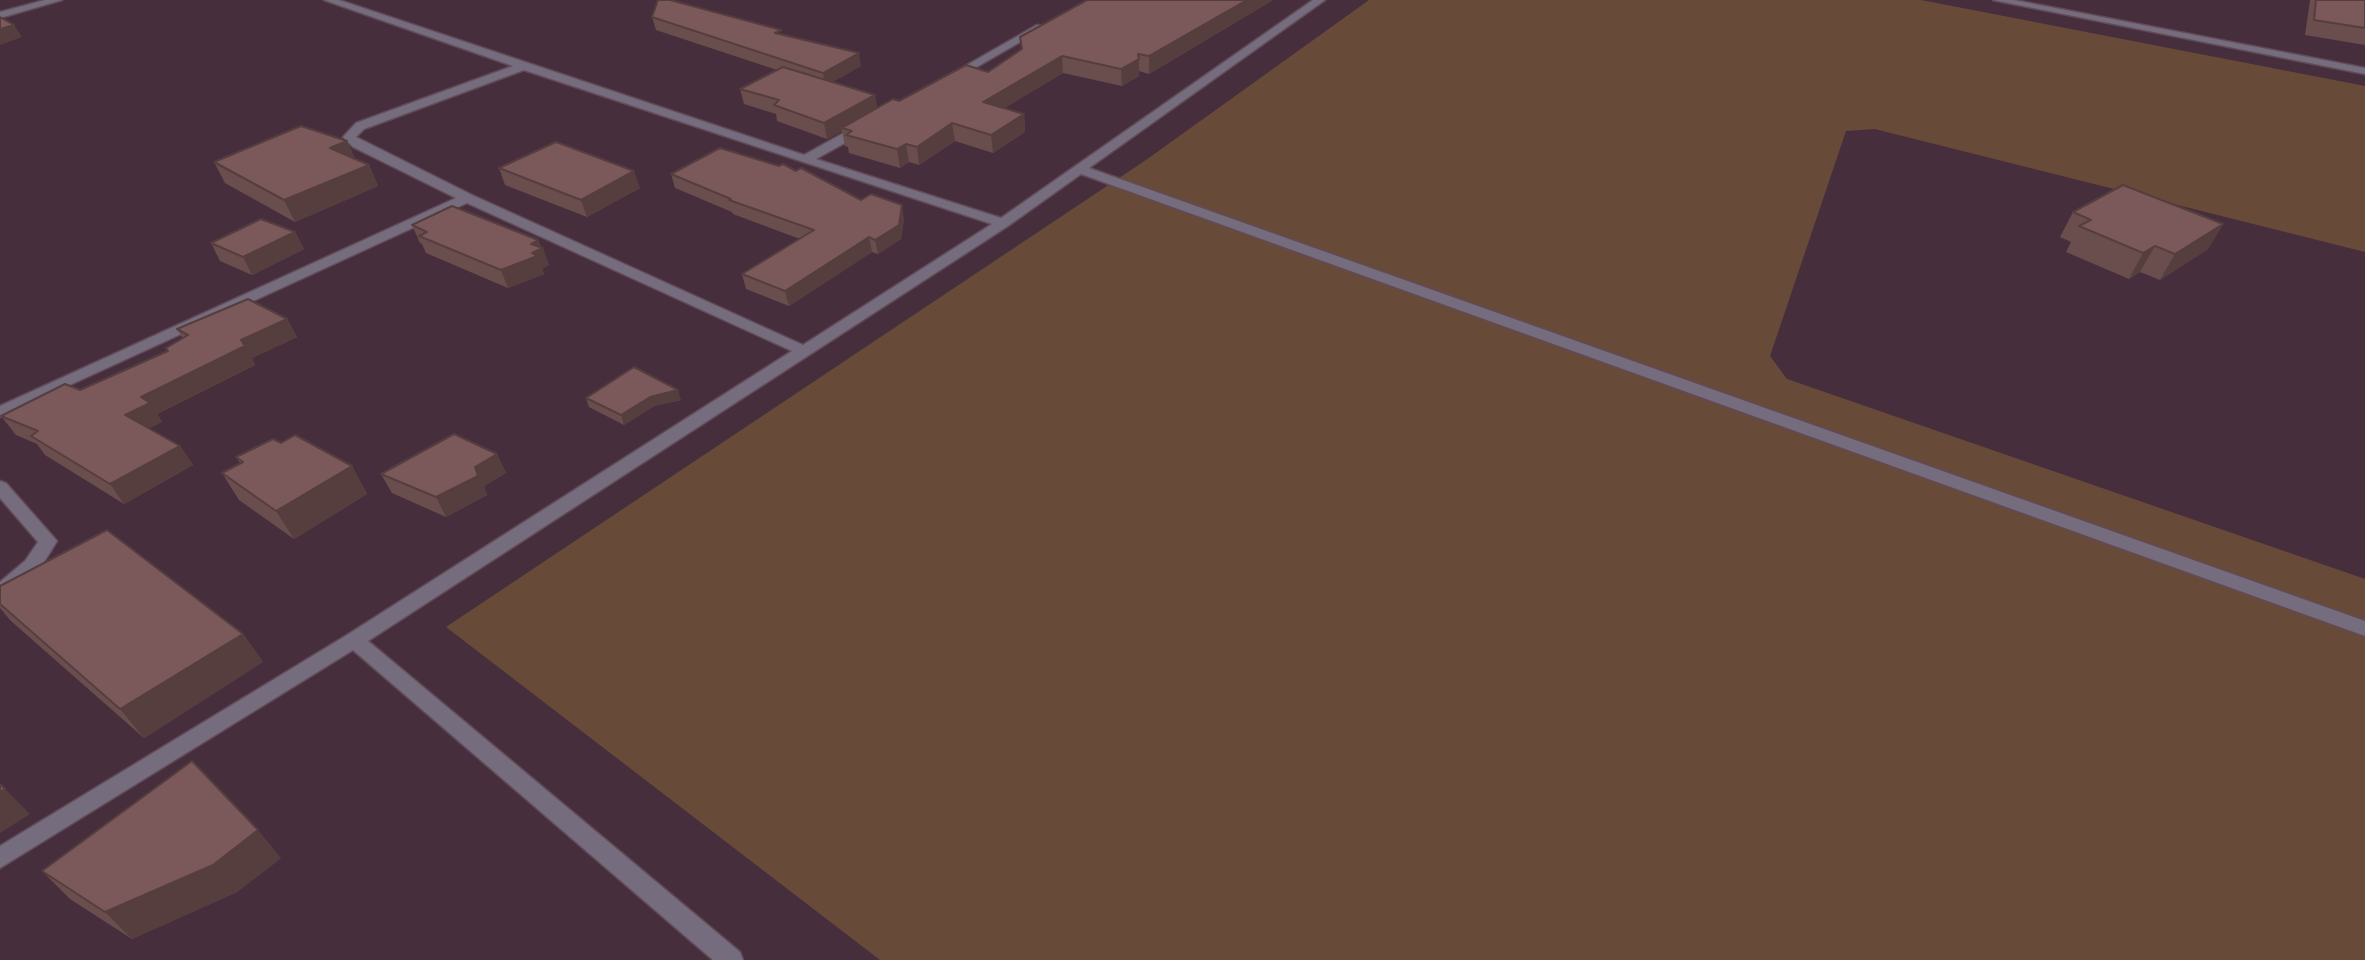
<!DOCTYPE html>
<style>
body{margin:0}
canvas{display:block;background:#472e3d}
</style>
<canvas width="2365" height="960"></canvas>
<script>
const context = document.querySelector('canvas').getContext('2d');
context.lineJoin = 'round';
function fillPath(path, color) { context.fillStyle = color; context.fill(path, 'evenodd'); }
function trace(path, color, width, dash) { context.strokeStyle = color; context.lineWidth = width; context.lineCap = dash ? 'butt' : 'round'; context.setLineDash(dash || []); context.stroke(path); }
fillPath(new Path2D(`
 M1369,0H1921L2365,86V252L1875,129L1846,131L1770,356L1787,379L2365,579V960H880L446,627L1146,160Z`), '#684a39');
const minor = new Path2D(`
 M45,0H62L0,18V12Z
 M324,0H339L804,155L860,124H868V130L816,159L1001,218L1313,0H1325L1089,168L2365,621V636L1081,174L1008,226L368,641L740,952L743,960H713L353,650L0,868V846L347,635L792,351L467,203L0,417V406L456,198L353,147L343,137L356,123L513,66ZM524,70L992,224L803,345L472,195L356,137L364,129Z
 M1993,0H2014L2365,68V74Z
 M1037,25L1046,27L956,79L946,77Z
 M0,481L6,483L57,541C44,563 26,592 0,600V582L25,561L38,542L0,498Z`);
trace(minor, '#624b59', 3);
fillPath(minor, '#756d7d');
fillPath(new Path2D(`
 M1087,0H1273L1149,74L1139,71V76L1122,86L1063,73L1004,108L1024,114L1025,132L993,153L955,141L919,165L909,162L900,168L849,153L848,147L845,146L842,131L827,139L777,121L776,114L744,104L740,89L777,70L656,30L652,17L782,35L861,66L832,82L877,108L988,72L1021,50Z
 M2310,0H2365V45L2305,35Z
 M347,141L355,159L369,165L378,186L295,222L225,183L214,162Z
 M499,168L640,188L587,217L505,185Z
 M796,171L904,219L901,239L878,254L872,252L789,306L746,289L742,274L800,239L733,214L732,212L675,188L671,174Z
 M2073,212L2223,224L2208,249L2160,280L2140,272L2129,279L2066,252L2071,242L2060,237Z
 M412,225L538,240L549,265L542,269L544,274L508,288L426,253L422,244L420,243Z
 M295,232L304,249L252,275L220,261L211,243Z
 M287,319L297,337L252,358L255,365L157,414L162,422L149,428L180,446L193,465L124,504L45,455L37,444L16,435L1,416L80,390L168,351L183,339L177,329Z
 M586,398L681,400L654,406L624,425L589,407Z
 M281,443L352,466L367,494L294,539L239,500L222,473L240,463L236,457Z
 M497,454L506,473L484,486L487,495L446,517L392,493L381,474Z
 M0,586L243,634L263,662L144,738L11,621L0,608Z
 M281,858L237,892L132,939L70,899L42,871Z`), '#6a4d4d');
fillPath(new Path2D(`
 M1247,0H1273L1149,74V56Z
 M14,25L22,37L0,45V29Z
 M859,53L861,66L825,86L823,73Z
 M1062,56L1063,73L985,120L983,102Z
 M1139,59V76L1122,86L1121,69Z
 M875,95L878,111L842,128V131L827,139L824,123Z
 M1024,114L1025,132L993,153L991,135Z
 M952,123L955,141L919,165L917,147Z
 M347,141L356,162L330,148Z
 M906,144L909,162L900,168L897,149Z
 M369,165L378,186L295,222L284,200Z
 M634,171L640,188L587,217L581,200Z
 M902,205L904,219L901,239L878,254L875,240Z
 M2223,224L2208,249L2160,280L2175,254Z
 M295,232L304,249L252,275L243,257Z
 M869,237L872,252L789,306L785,291Z
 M538,240L541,249L543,248L549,265L542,269L544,274L508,288L501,270L531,244Z
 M2155,246L2140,272L2129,279L2143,253Z
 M287,319L297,337L252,358L255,365L157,414L162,422L138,434L125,415L141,397L241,340Z
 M678,390L681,400L654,406L624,425L621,415L650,397Z
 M180,446L193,465L124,504L110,484Z
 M497,454L506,473L484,486L487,495L446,517L436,497L475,467Z
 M352,466L367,494L294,539L276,511Z
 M243,634L263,662L144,738L120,709Z
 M5,789L30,814L0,833V792Z
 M258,830L281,858L237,892L132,939L105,912Z`), '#563e3f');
const building = new Path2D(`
 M658,0H670L781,30L775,33L859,53L823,73L652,17Z
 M1087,0H1247L1149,56L1138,54L1139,59L1121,69L1062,56L983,102L1024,114L991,135L952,123L917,147L906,144L897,149L846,135L852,131L842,128L893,99L899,101L966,65L988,72L1022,49L1020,37Z
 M2316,0H2365V28L2314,20Z
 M0,17L14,25L0,29Z
 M783,67L875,95L824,123L774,105L779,100L740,89Z
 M301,126L347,141L330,148L369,165L284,200L214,162Z
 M556,142L634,171L581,200L499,168Z
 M720,148L779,166L783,164L796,171L801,168L861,200L871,194L902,205L899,225L875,240L869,237L785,291L742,274L814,230L729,200L731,199L671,174Z
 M2123,185L2223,224L2175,254L2155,246L2143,253L2079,226L2091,220L2073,212Z
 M452,206L538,240L531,244L543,248L532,253L537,256L501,270L419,236L427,232L412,225Z
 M261,219L295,232L243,257L211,243Z
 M248,299L287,319L241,340L245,346L141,397L150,403L125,415L180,446L110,484L31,436L38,431L1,416L65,384L80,390L168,351L166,348L188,335L177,329Z
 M634,367L678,390L650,397L621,415L586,398Z
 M454,434L497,454L475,467L478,476L436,497L381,474Z
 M295,435L352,466L276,511L222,473L243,462L236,457L273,439L281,443Z
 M107,530L243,634L120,709L0,604V586Z
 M192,761L258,830L213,865L105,912L42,871Z
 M0,784L5,789L0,792Z`);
fillPath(building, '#7b595a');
trace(building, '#563e3f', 2);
</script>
